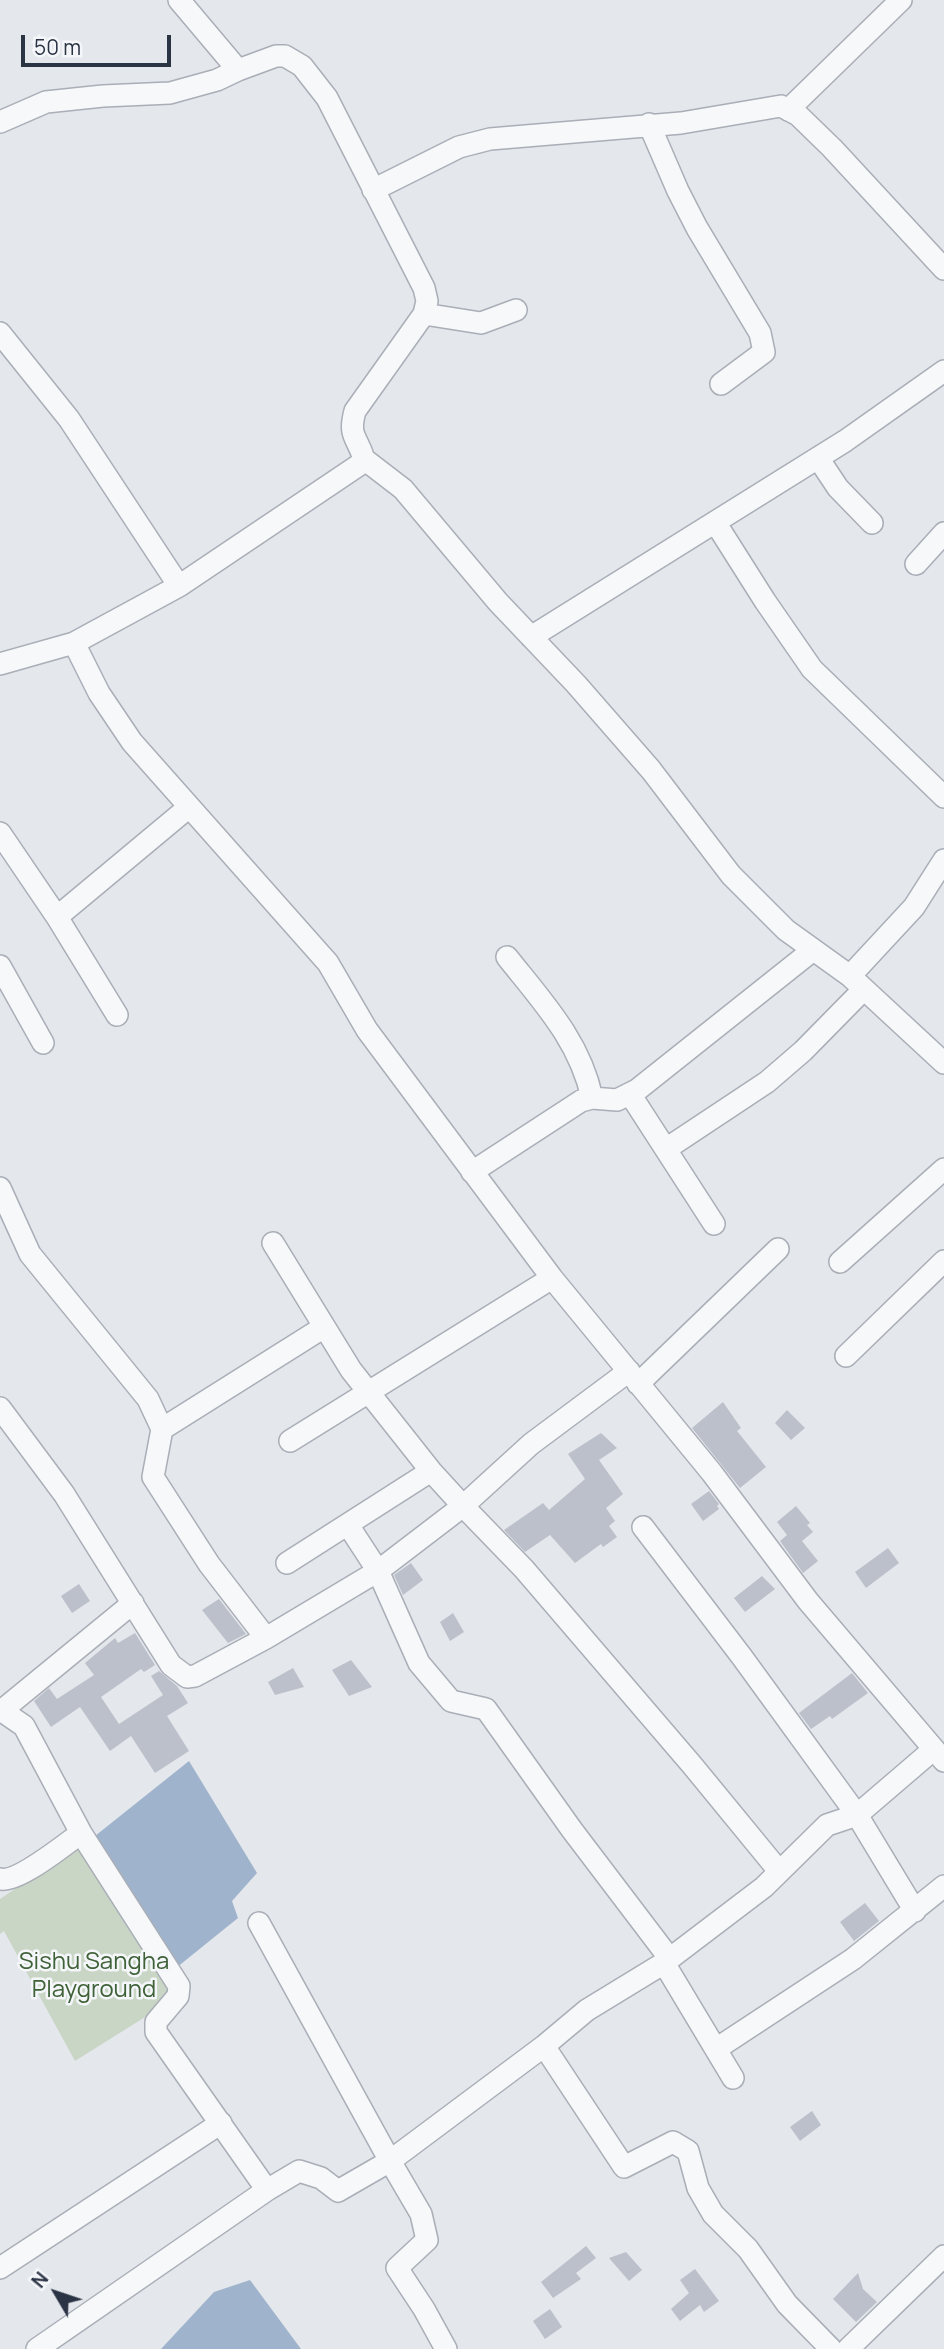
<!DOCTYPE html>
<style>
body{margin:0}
#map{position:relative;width:944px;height:2349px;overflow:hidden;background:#e4e7ec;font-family:Manrope,sans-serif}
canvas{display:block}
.north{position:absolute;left:21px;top:2258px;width:70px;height:70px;-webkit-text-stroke:5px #f4f6f9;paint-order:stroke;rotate:309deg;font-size:19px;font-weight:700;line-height:28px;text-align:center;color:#2b3445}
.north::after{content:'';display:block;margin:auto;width:24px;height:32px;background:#2b3445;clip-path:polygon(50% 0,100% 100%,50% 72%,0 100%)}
.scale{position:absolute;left:21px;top:35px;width:150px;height:32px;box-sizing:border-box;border:4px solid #2b3445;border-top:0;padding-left:9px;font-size:21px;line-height:24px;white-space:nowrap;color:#2b3445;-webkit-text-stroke:5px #f4f6f9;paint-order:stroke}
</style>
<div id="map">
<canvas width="944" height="2349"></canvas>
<div class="north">N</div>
<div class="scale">50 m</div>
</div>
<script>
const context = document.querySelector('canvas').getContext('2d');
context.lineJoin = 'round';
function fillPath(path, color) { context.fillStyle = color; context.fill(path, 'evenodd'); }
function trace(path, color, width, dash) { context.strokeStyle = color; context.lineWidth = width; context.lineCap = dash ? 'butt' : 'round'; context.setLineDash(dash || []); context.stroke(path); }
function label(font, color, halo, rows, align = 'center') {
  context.font = font + ' Manrope,sans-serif'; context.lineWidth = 5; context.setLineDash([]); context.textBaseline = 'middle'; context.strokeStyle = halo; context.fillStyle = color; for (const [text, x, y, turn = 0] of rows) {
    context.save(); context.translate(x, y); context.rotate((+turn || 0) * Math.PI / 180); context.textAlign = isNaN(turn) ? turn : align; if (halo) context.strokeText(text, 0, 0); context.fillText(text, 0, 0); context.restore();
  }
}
fillPath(new Path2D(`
 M80,1845L177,1997L75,2061L4,1931L0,1934V1899Z`), '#c9d6c5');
fillPath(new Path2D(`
 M189,1761L257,1873L232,1901L238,1918L176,1968L95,1836Z
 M250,2280L301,2349H161L214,2292Z`), '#9fb4cc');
fillPath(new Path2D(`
 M723,1402L741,1428L737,1431L766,1467L740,1488L692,1428Z
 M787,1410L805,1428L791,1440L775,1423Z
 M601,1433L617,1448L599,1460L623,1494L606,1508L615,1521L609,1526L617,1537L603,1547L601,1544L575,1563L550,1535L525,1552L504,1530L543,1503L549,1510L585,1479L568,1454Z
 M709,1491L719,1504L717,1506L719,1509L703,1521L691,1504Z
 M796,1506L810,1523L807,1525L813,1532L802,1541L818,1561L803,1573L780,1541L787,1535L777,1522Z
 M888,1548L899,1563L866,1588L855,1572Z
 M411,1563L423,1580L403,1595L394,1575Z
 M762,1576L775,1589L745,1612L734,1598Z
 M79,1584L90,1601L72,1613L61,1596Z
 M219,1599L246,1634L228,1643L202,1610Z
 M453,1613L464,1632L450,1641L440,1622Z
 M135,1633L155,1665L144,1672L141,1669L101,1697L119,1724L163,1695L151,1676L159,1671L177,1686L188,1703L167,1716L189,1751L155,1773L131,1736L110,1751L80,1707L51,1727L34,1701L49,1688L57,1699L94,1675L85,1663L115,1638L118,1643Z
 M351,1660L372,1687L349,1696L332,1670Z
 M293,1668L304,1687L275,1695L268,1682Z
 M852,1673L868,1693L832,1719L830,1716L811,1729L799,1713Z
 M865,1903L879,1921L854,1941L840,1922Z
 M812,2111L821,2125L800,2141L790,2127Z
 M586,2246L596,2258L576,2273L581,2279L553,2298L541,2282Z
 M626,2252L642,2270L629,2281L609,2258Z
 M695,2269L719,2301L704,2312L700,2305L680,2321L671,2309L689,2293L680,2280Z
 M858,2273L863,2289L877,2302L856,2322L833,2299Z
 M550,2309L562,2327L545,2339L533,2321Z`), '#bbc0ca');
const minor = new Path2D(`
 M179,0L238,70
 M788,110L901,0
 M0,122L46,102L103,96L170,93L217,80L238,70L276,56H285L302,66L327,98L424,288L427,301L424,314L355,411C348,437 357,436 364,459L359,465L179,586L74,643L0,664
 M649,124L678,191L697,228L760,333L764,352L721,384
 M373,190L459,147L490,139L681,123L781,106L798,115L832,148L944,269
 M424,314L481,323L516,310
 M0,333L69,419L179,586
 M818,458L838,488L872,523
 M364,459L403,489L498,602L576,684L651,770L731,875L786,930L850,976L944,1063
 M715,522L765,601L812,669L944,797
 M916,564L944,533
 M531,637L845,441L944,371
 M74,643L99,693L132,742L328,963L367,1030L552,1278L712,1473L808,1601L944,1761
 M0,833L57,917L117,1015
 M57,917L189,807
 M507,957C542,1001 580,1041 592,1098
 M0,966L43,1043
 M850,976L914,907L944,860
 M630,1094L714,1224
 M666,1149L767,1082L803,1051L864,989
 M472,1172L581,1101L592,1098L617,1100L637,1090L813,950
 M0,1188L30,1254L148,1399L162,1429L153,1477L209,1564L266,1638
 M273,1243L351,1370L431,1471L463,1506L531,1444L629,1371
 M840,1262L944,1169
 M846,1356L944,1261
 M638,1384L778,1249
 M0,1408L64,1494L171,1665L187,1677L195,1676L266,1638L378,1571L419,1663L451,1701L486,1709L572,1830L670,1959
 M162,1429L324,1327
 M290,1441L552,1278
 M348,1525L378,1571L463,1506L524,1569L692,1765L779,1871
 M643,1527L742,1657L857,1815L915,1911
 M287,1563L431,1471
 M2,1711L24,1726L81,1833
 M0,1712L133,1603
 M0,1879C18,1883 64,1845 81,1833L179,1986L178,1996L156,2022V2032L267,2190L299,2171L321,2178L338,2191L390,2161L421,2214L427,2240L397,2268L424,2309L446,2349
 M259,1923L390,2161L544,2046L587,2010L664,1963L764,1887L827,1825L857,1815L934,1749
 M664,1963L733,2078
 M544,2046L624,2167L673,2142L688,2151L698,2188L713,2214L748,2249L787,2304L831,2349
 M716,2049L853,1959L944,1886
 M0,2268L221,2123
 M37,2349L267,2190
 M848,2349L944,2256`);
trace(minor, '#a9aeb7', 24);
trace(minor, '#f7f8fa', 21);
label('24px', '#3f6138', '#f4f6f9', [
 ["Sishu Sangha",94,1962],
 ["Playground",94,1990]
]);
</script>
